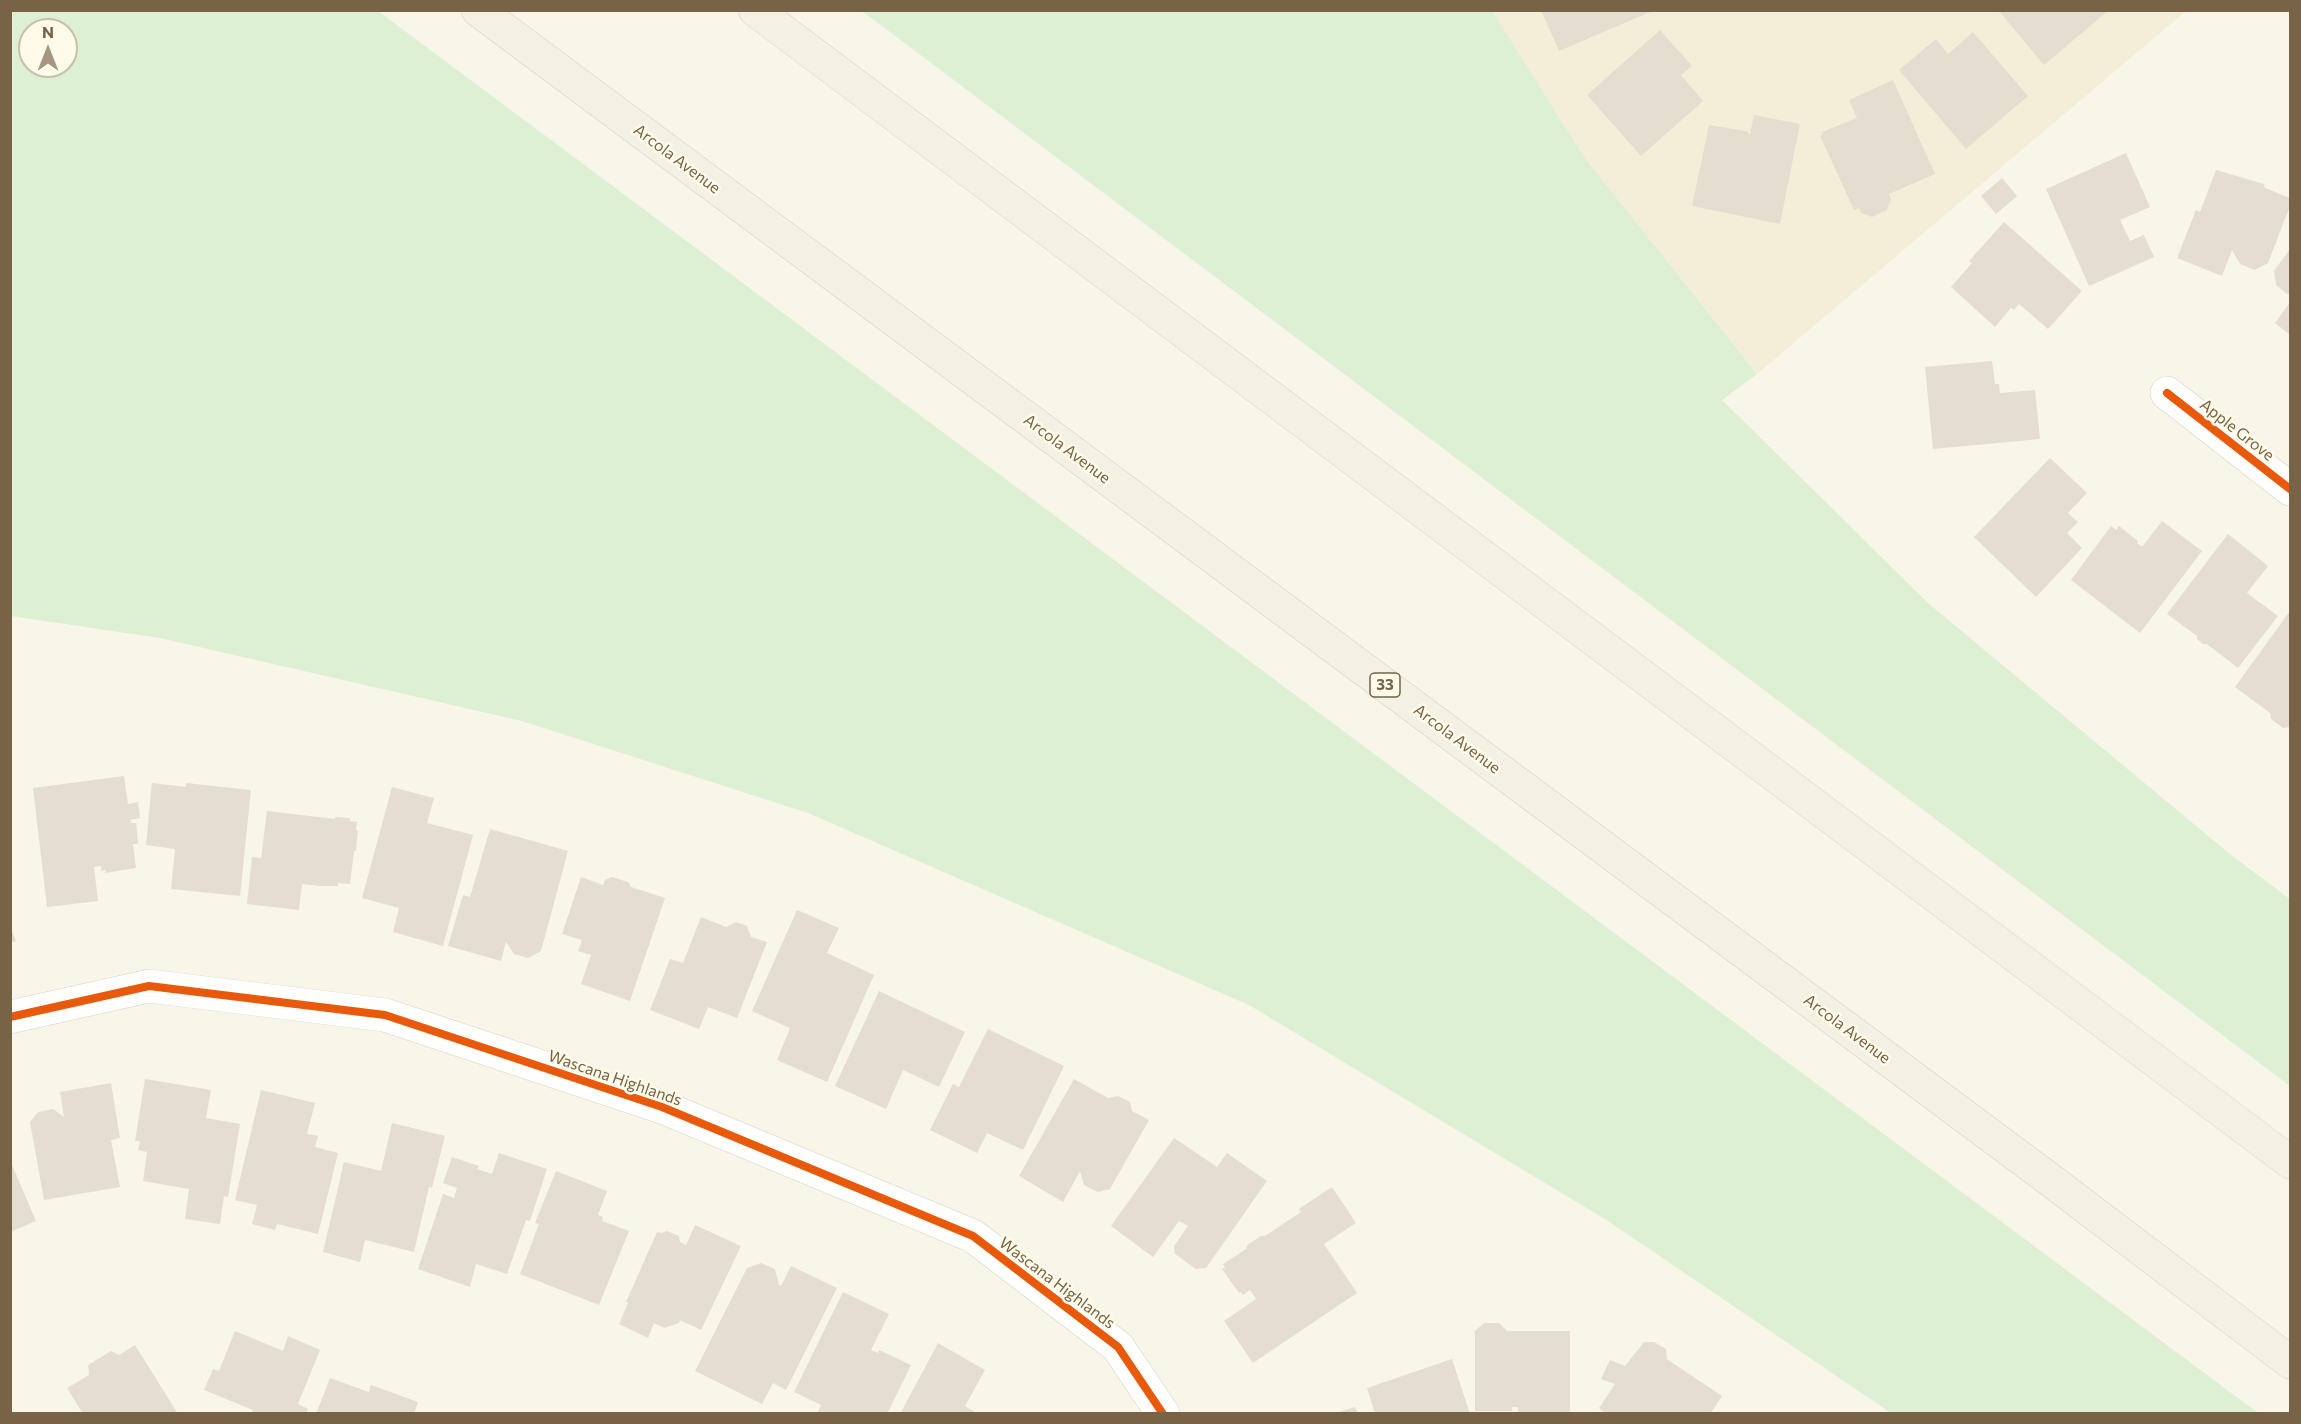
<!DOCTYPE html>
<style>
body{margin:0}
#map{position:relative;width:2301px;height:1424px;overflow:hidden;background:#f8f5e9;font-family:Commissioner,sans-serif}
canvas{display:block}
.frame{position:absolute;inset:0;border:12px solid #786347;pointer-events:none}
.north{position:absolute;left:18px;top:18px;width:60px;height:60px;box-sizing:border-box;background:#fffbeb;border:2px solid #c9bea9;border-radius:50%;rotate:0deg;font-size:16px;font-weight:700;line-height:24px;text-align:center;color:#786347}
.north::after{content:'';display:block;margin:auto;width:21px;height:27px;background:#a59680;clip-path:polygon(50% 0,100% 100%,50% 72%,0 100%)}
</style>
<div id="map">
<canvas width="2301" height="1424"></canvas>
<div class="frame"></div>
<div class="north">N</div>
</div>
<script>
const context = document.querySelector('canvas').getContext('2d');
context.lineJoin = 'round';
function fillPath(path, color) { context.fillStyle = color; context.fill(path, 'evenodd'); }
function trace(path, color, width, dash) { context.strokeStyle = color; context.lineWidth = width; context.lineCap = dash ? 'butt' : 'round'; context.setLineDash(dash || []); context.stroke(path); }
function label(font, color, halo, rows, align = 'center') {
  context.font = font + ' Commissioner,sans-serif'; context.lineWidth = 5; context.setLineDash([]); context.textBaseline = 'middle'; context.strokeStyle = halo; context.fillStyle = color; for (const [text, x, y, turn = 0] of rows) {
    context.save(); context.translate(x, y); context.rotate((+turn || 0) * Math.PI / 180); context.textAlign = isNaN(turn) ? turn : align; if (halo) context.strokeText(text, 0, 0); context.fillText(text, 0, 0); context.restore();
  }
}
fillPath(new Path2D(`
 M1492,11H2186L1757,374L1585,158Z`), '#f4eed9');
fillPath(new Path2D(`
 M11,10L378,11L2258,1413H1891L1608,1221L1249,1005L808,813L522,721L160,638L11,616ZM30,30H66V66H30Z
 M862,11H1492L1585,158L1757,374L1722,400L1928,603L2231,855L2290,899V1086Z`), '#def0d3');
fillPath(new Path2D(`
 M1541,10H1655L1559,51Z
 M1998,10H2109L2044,65Z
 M1660,30L1692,66L1681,75L1703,101L1641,156L1587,95Z
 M1973,32L2028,96L1966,149L1899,70L1936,39L1948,54Z
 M1893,80L1935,174L1889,194L1891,199L1887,210L1872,217L1861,213L1859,208L1854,210L1820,136L1823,134L1822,132L1857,118L1849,100Z
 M1754,115L1800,124L1780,224L1692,206L1709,125L1746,131L1750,134Z
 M2126,153L2150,207L2120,220L2130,241L2144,235L2154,257L2089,286L2046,189Z
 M2216,170L2264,184L2265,188L2290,198V206L2268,263L2255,270L2240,264L2232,250L2222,276L2177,258L2196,210L2200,212Z
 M2002,178L2017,196L1996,214L1981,196Z
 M2004,222L2082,291L2048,329L2019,304L2014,310L2011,308L1995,327L1951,287L1972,263L1969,261Z
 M2290,249V294H2287L2276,285L2274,271Z
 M2290,302V335L2275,323Z
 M1992,361L1995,384H1999L2000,393L2035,390L2040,439L1933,449L1925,367Z
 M2050,458L2087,493L2068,513L2078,522L2067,533L2082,548L2036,597L1974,537Z
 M2162,521L2202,551L2140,633L2071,580L2111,526L2116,530L2119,526L2138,541L2137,543L2142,547Z
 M2228,534L2268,566L2247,593L2278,616L2238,668L2207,644H2203L2197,639V636L2167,614Z
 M2290,611V727L2283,728L2271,719L2270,713L2235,687Z
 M124,776L128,804L138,802L140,818L130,820L131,823H136L138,844H133L136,868L105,873L106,870L101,871V866L94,867L98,901L47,907L33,788Z
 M152,783L186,787V783L251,790L240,896L171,889L175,849L146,845Z
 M392,787L434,798L427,823L473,835L443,946L393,932L399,908L362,898Z
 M267,811L335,819V817L350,818V821L357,822L356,830H358L356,851H354L350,884L338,883V886H320L302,884L299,910L247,904L252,857L261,858Z
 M490,829L568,851L541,951L528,958L514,954L506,942L501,961L448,946L463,895L470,897Z
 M581,877L603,885L605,880L612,877L628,882L631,887L665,898L630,1001L581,984L591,955L578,951L582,940L562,934Z
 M797,910L839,928L827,953L874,975L827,1082L777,1060L790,1028L752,1011Z
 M701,917L726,927L736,922L747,926L751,937L767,942L737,1018L708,1007L699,1029L650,1010L670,959L683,963Z
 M10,927L16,941L10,943Z
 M879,991L965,1032L939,1087L903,1070L886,1109L835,1086Z
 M988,1029L1064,1066L1023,1150L987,1133L977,1153L930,1130L953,1084L959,1087Z
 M145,1079L211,1090L206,1118L240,1124L228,1197L224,1196L220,1224L185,1219L189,1189L143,1181L147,1152L138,1150L140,1141H135Z
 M1074,1079L1108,1098L1118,1096L1130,1102L1132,1111L1149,1120L1110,1189L1098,1192L1084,1185L1080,1171L1063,1202L1019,1176Z
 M111,1083L120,1138L111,1140L120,1187L44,1200L30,1122L38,1112L53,1109L64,1117L60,1092Z
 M261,1090L315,1103L307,1134L318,1136L315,1147L338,1153L318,1234L277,1224L275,1230L252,1224L257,1205L235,1200Z
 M392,1123L445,1136L432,1188L429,1187L414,1252L365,1240L360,1262L323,1252L344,1162L381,1171Z
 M1174,1138L1217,1167L1227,1153L1267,1181L1206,1268L1196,1269L1175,1254L1174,1246L1188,1226L1179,1221L1153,1257L1111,1226Z
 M499,1153L547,1169L530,1221L526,1220L507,1274L476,1264L470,1287L418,1269L443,1194L454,1198L457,1188L443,1183L452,1157L479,1166L477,1169L492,1174Z
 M10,1160L36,1221L10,1232Z
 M556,1171L607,1191L598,1215L603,1217L602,1221L629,1231L599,1305L520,1274L539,1224L535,1223Z
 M1332,1187L1356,1223L1324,1244L1357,1293L1253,1363L1224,1321L1256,1299L1250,1290L1243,1295L1241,1292L1239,1293L1222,1269L1225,1268L1223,1264L1246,1249L1247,1245L1261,1236H1265L1301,1212L1299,1209Z
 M695,1225L741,1246L701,1330L680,1320L679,1323L664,1328L654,1323L648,1338L619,1324L628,1303L626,1302L657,1232L661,1233L667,1231L679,1236L680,1242L686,1245Z
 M761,1263L775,1269L779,1285L781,1286L791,1266L837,1288L786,1390L773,1383L762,1404L695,1371L747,1268Z
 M843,1292L889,1314L871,1350L878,1353L879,1350L911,1365L887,1414H817L821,1405L794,1392Z
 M1484,1323H1499L1507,1331H1570V1414H1518V1407H1512V1411H1475V1331Z
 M235,1331L283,1351L288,1336L320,1350L298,1404L308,1409L306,1414H251L253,1410L204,1390L213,1369L219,1371Z
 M1644,1342H1654L1666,1349L1667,1359L1722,1396L1710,1414H1607L1599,1408L1615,1384L1601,1379L1610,1360L1625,1366Z
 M938,1343L985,1370L965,1406L978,1414H900Z
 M135,1345L178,1414H83L67,1388L89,1375L88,1365L111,1351L119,1355Z
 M1452,1359L1470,1414H1375L1367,1388Z
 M330,1378L369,1392L371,1385L418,1402L414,1414H316Z
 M1355,1407L1358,1414H1336V1413Z`), '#e5ded0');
const minor = new Path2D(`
 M2167,393L2290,489
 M10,1017L149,986L385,1015L662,1107L973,1236L1118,1347L1163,1414`);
const primary = new Path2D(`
 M478,10L2049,1179L2290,1362
 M755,10L2290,1162`);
trace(minor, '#d7d2c8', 34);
trace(primary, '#d7d0c4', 34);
trace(minor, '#fefefc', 33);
trace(primary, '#f3f1e4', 33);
trace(new Path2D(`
 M2167,393L2290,489
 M10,1017L149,986L385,1015L662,1107L973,1236L1118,1347L1163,1414`), '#e8590c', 8);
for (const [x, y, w] of [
 [1385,685,30]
]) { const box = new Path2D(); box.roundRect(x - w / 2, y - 12, w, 24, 4.5); context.fillStyle = '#fffbeb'; context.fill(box); trace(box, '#786347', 1.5); }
label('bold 15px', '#786347', null, [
 ["33",1385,685]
]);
label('16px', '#786347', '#fffbeb', [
 ["Arcola Avenue",677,159,37],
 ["Apple Grove",2237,430,38],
 ["Arcola Avenue",1067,449,37],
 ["Arcola Avenue",1457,739,37],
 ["Arcola Avenue",1847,1029,37],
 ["Wascana Highlands",615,1078,19],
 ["Wascana Highlands",1057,1283,37]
]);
</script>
